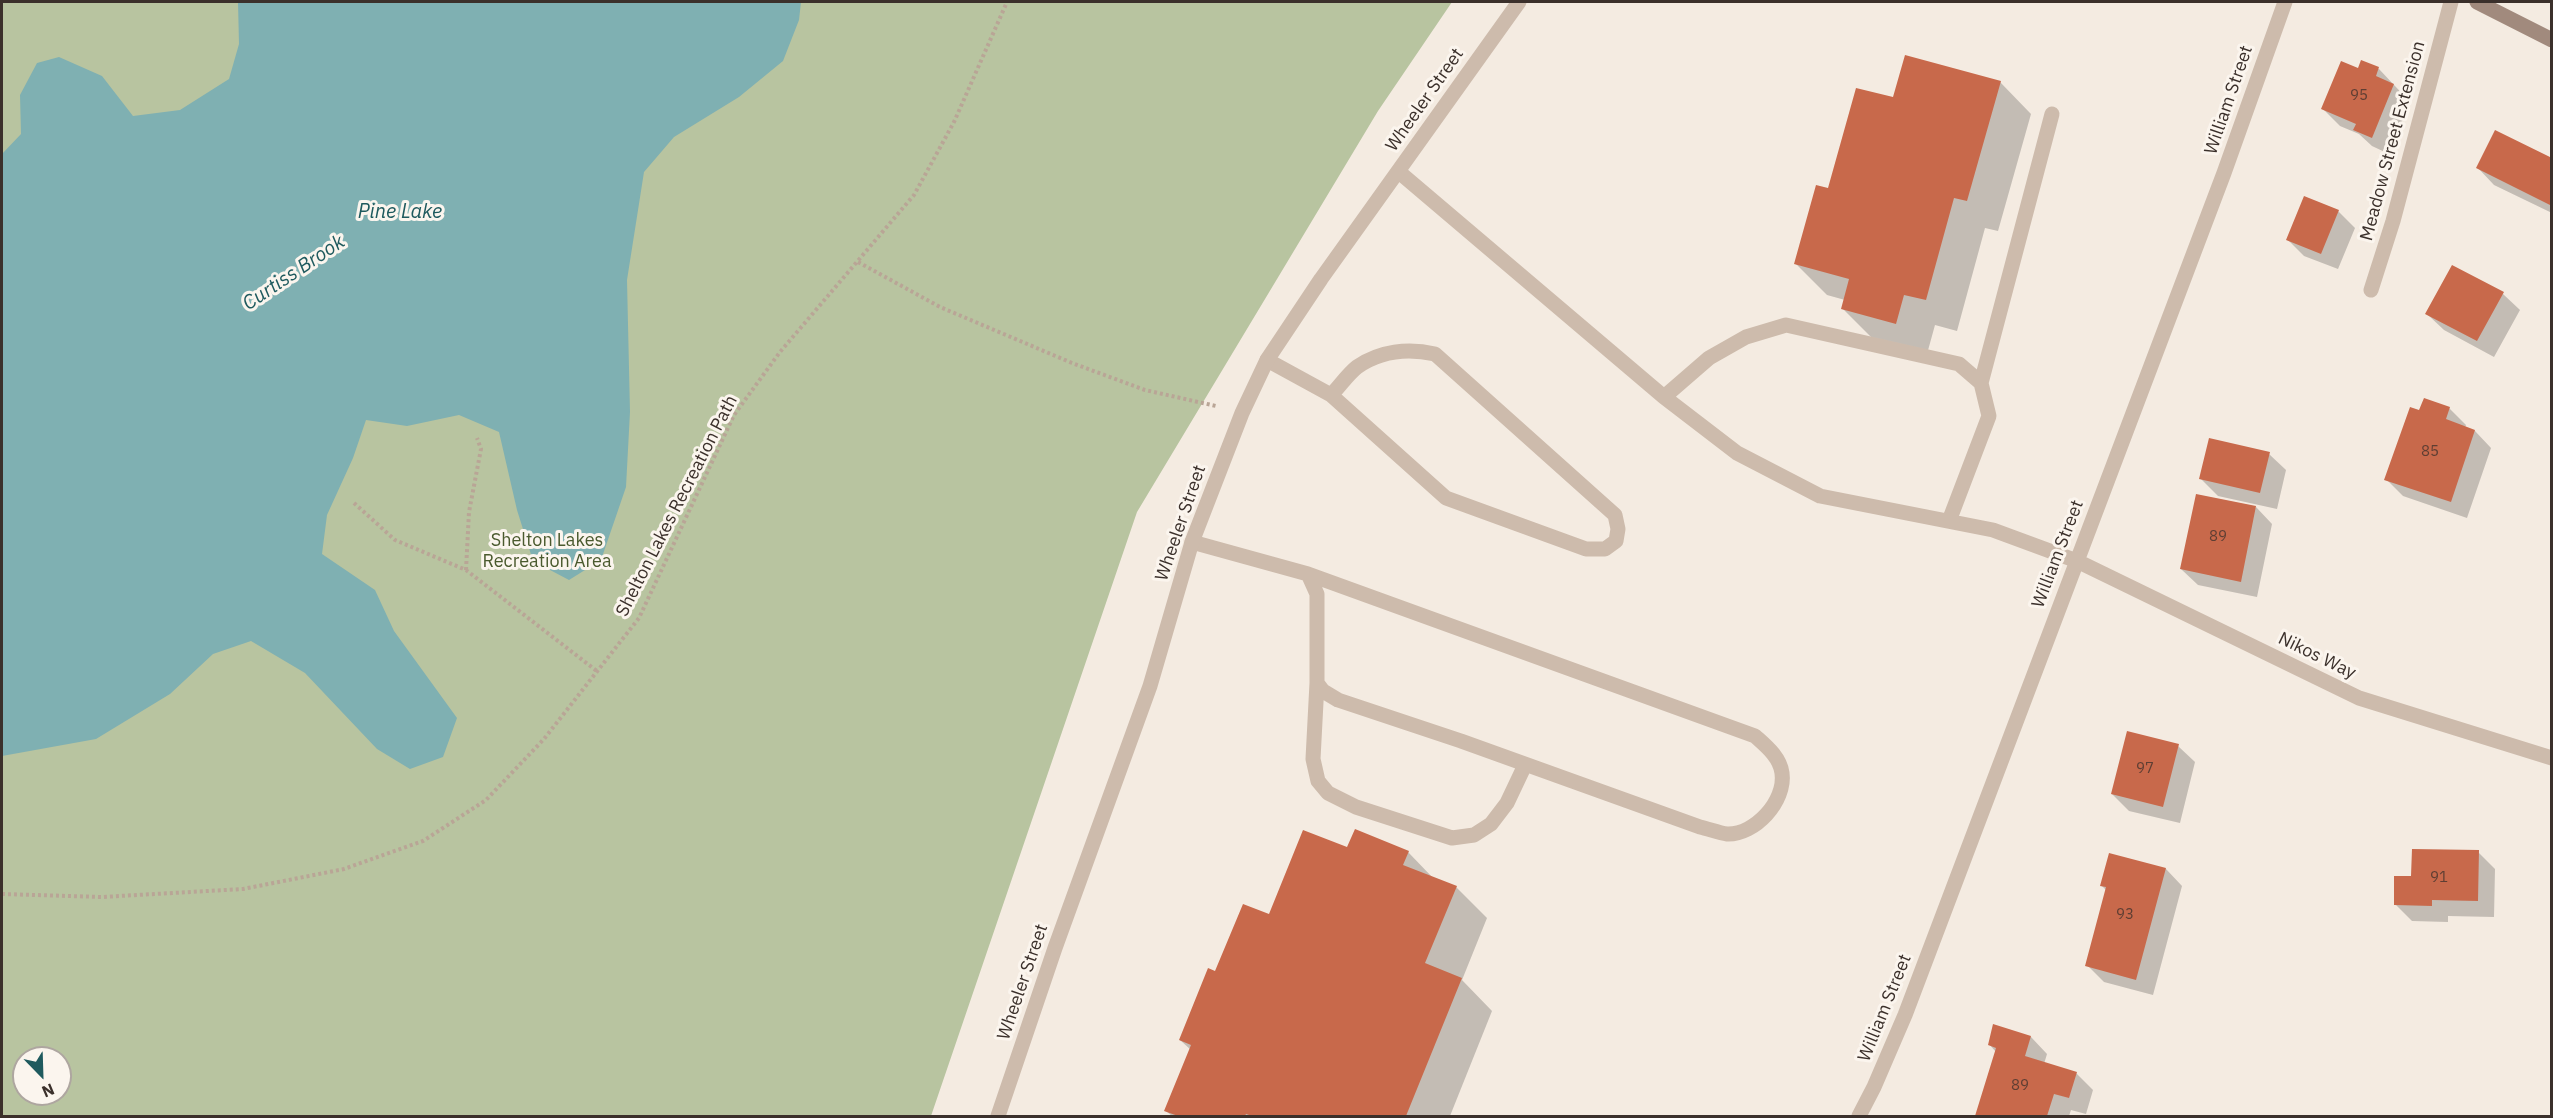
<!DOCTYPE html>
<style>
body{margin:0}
#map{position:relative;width:2553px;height:1118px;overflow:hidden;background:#f4ebe1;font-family:"IBM Plex Sans",sans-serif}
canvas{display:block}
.frame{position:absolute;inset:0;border:3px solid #3b302b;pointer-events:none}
.north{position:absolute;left:12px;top:1046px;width:60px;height:60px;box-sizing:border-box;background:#fbf5ee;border:2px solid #aea6a0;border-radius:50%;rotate:157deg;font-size:16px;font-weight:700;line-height:24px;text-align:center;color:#3b302b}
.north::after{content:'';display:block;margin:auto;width:21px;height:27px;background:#1f5a5e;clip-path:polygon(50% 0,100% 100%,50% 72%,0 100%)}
</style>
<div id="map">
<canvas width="2553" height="1118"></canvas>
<div class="frame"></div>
<div class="north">N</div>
</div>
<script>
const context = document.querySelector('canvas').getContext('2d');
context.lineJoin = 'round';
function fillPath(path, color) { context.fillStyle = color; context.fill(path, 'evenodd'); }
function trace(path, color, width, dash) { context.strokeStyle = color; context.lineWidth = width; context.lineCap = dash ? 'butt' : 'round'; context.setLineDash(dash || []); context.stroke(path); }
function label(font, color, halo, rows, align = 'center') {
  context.font = font + ' "IBM Plex Sans",sans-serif'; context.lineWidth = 6; context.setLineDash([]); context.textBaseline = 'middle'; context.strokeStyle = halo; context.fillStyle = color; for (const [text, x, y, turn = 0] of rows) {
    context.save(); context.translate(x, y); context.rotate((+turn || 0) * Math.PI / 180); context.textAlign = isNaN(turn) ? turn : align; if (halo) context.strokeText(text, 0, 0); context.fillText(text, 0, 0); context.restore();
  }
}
fillPath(new Path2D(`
 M2,2H1452L1378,111L1137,512L931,1116H2ZM24,1058H60V1094H24Z`), '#b8c4a0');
fillPath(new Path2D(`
 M238,2H801L799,20L783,61L739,97L674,137L644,172L627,280L630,412L626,487L601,560L569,580L533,561L517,510L499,432L459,415L407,426L366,420L353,458L327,515L322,554L375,590L394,631L457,718L443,757L410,769L377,749L305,673L251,641L213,654L170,694L96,739L2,756V154L21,134L20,95L37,63L59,57L102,76L133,116L180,110L229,79L239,44Z`), '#7fb0b2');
fillPath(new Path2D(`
 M2362,62L2379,69L2410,102L2389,154L2372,146L2359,134L2340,126L2323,109L2358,70Z
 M2000,82L2031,114L1998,231L1985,228L1957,331L1935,325L1927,354L1874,340L1843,309L1845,300L1827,295L1796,264L1829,190L1895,99Z
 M2552,160V213L2494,185L2478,168Z
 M2338,211L2355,228L2338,269L2304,256L2288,240Z
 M2503,294L2520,310L2494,357L2444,330L2427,314Z
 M2449,408L2466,425L2465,428L2475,431L2491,448L2467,518L2403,496L2386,479Z
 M2269,454L2286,470L2277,509L2218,496L2201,479Z
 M2256,507L2272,524L2257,597L2198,585L2181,569Z
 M2178,746L2195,762L2180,823L2129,811L2112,794Z
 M1348,849L1408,852L1434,879L1456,887L1487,918L1462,980L1492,1011L1450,1116H1172L1166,1111L1191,1050L1180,1040L1216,973L1269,916Z
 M2478,852L2495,869L2494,917L2448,916V922L2412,921L2395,904Z
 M2110,855L2166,869L2182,886L2153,995L2104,982L2087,965L2107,891L2101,885Z
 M1994,1026L2031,1037L2047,1054L2044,1064L2076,1073L2093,1090L2086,1114L2071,1110L2069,1116H1977L1996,1052L1989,1044Z`), '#0003');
fillPath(new Path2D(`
 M1905,55L2001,81L1967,201L1954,198L1926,300L1904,295L1896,324L1841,309L1849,279L1794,264L1816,185L1828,188L1856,88L1893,97Z
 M2361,60L2379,67L2376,76L2394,84L2372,138L2353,130L2356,124L2321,109L2341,61L2358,68Z
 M2495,130L2552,158V206L2476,168Z
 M2304,196L2339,210L2321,254L2286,240Z
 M2452,265L2504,292L2477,341L2425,314Z
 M2424,398L2450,407L2446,419L2475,430L2451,502L2384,480L2410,407L2419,410Z
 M2209,438L2270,452L2260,493L2199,479Z
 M2196,494L2256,506L2241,582L2180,569Z
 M2127,731L2179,744L2163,807L2111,794Z
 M1355,829L1409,851L1403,865L1457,886L1425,963L1462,978L1406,1116H1252L1246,1114L1245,1116H1178L1164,1111L1191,1045L1179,1040L1208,968L1215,971L1243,904L1269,914L1303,830L1347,847Z
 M2412,849L2479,850L2478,901L2432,900V906L2394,905V876H2411Z
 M2109,853L2166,868L2136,980L2085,966L2106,887L2100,886Z
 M1993,1024L2031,1036L2025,1056L2077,1072L2069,1098L2054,1094L2047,1116H1975L1996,1048L1988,1045Z`), '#c8694b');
trace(new Path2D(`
 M858,262L940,307L1072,363L1145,390L1216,406
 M354,503L395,540L466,570L598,672
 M466,570L469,512L481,449L477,438
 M2,894L102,897L243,889L344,869L423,841L486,800L544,739L639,618L734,415L780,352L914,195L954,122L1007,2`), '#b9a596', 4, [3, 3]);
trace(new Path2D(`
 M1399,172L1664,397L1737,453L1820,496L1993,530L2077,561
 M1267,360L1331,395L1446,498L1586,549H1605L1616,541L1618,529L1615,515L1435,354C1408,348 1380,351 1357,367C1348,374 1339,387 1331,395
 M1981,383L2052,114
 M1664,397L1709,358L1746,337L1786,325L1959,364L1981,383L1989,416L1949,521
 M1192,542L1308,574L1755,736C1766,746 1780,757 1782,773C1786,801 1755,835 1727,834C1719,833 1709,829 1700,827L1461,741L1338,700L1323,691L1317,683V594L1308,574
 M1317,683L1313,759L1318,781L1328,793L1356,807L1452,838L1474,835L1491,824L1507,803L1525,765`), '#cdbbac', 15);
trace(new Path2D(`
 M2371,290L2393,221L2451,2
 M2077,561L2359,698L2552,758
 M998,1116L1055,948L1150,686L1192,542L1242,413L1267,360L1321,279L1519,2
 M1859,1116L1874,1087L1905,1015L2224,173L2285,2`), '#cdbbac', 15);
trace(new Path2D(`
 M2477,2L2552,40`), '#a18a7d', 15);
label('15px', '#5e3e33', null, [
 ["95",2359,96],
 ["85",2430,452],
 ["89",2218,537],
 ["97",2145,769],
 ["91",2439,878],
 ["93",2125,915],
 ["89",2020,1086]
]);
label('18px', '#3b302b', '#fbf5ee', [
 ["Wheeler Street",1425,100,-55],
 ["William Street",2229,100,-71],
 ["Meadow Street Extension",2393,141,-75],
 ["Shelton Lakes Recreation Path",677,506,-63],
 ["Wheeler Street",1181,523,-71],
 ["William Street",2058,554,-69],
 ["Nikos Way",2317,656,26],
 ["Wheeler Street",1023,982,-71],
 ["William Street",1885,1008,-68]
]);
label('18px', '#4a5a2e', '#fbf5ee', [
 ["Shelton Lakes",547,541],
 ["Recreation Area",547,562]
]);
label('italic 20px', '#1f5a5e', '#fbf5ee', [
 ["Pine Lake",400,212],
 ["Curtiss Brook",294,273,-34]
]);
</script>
